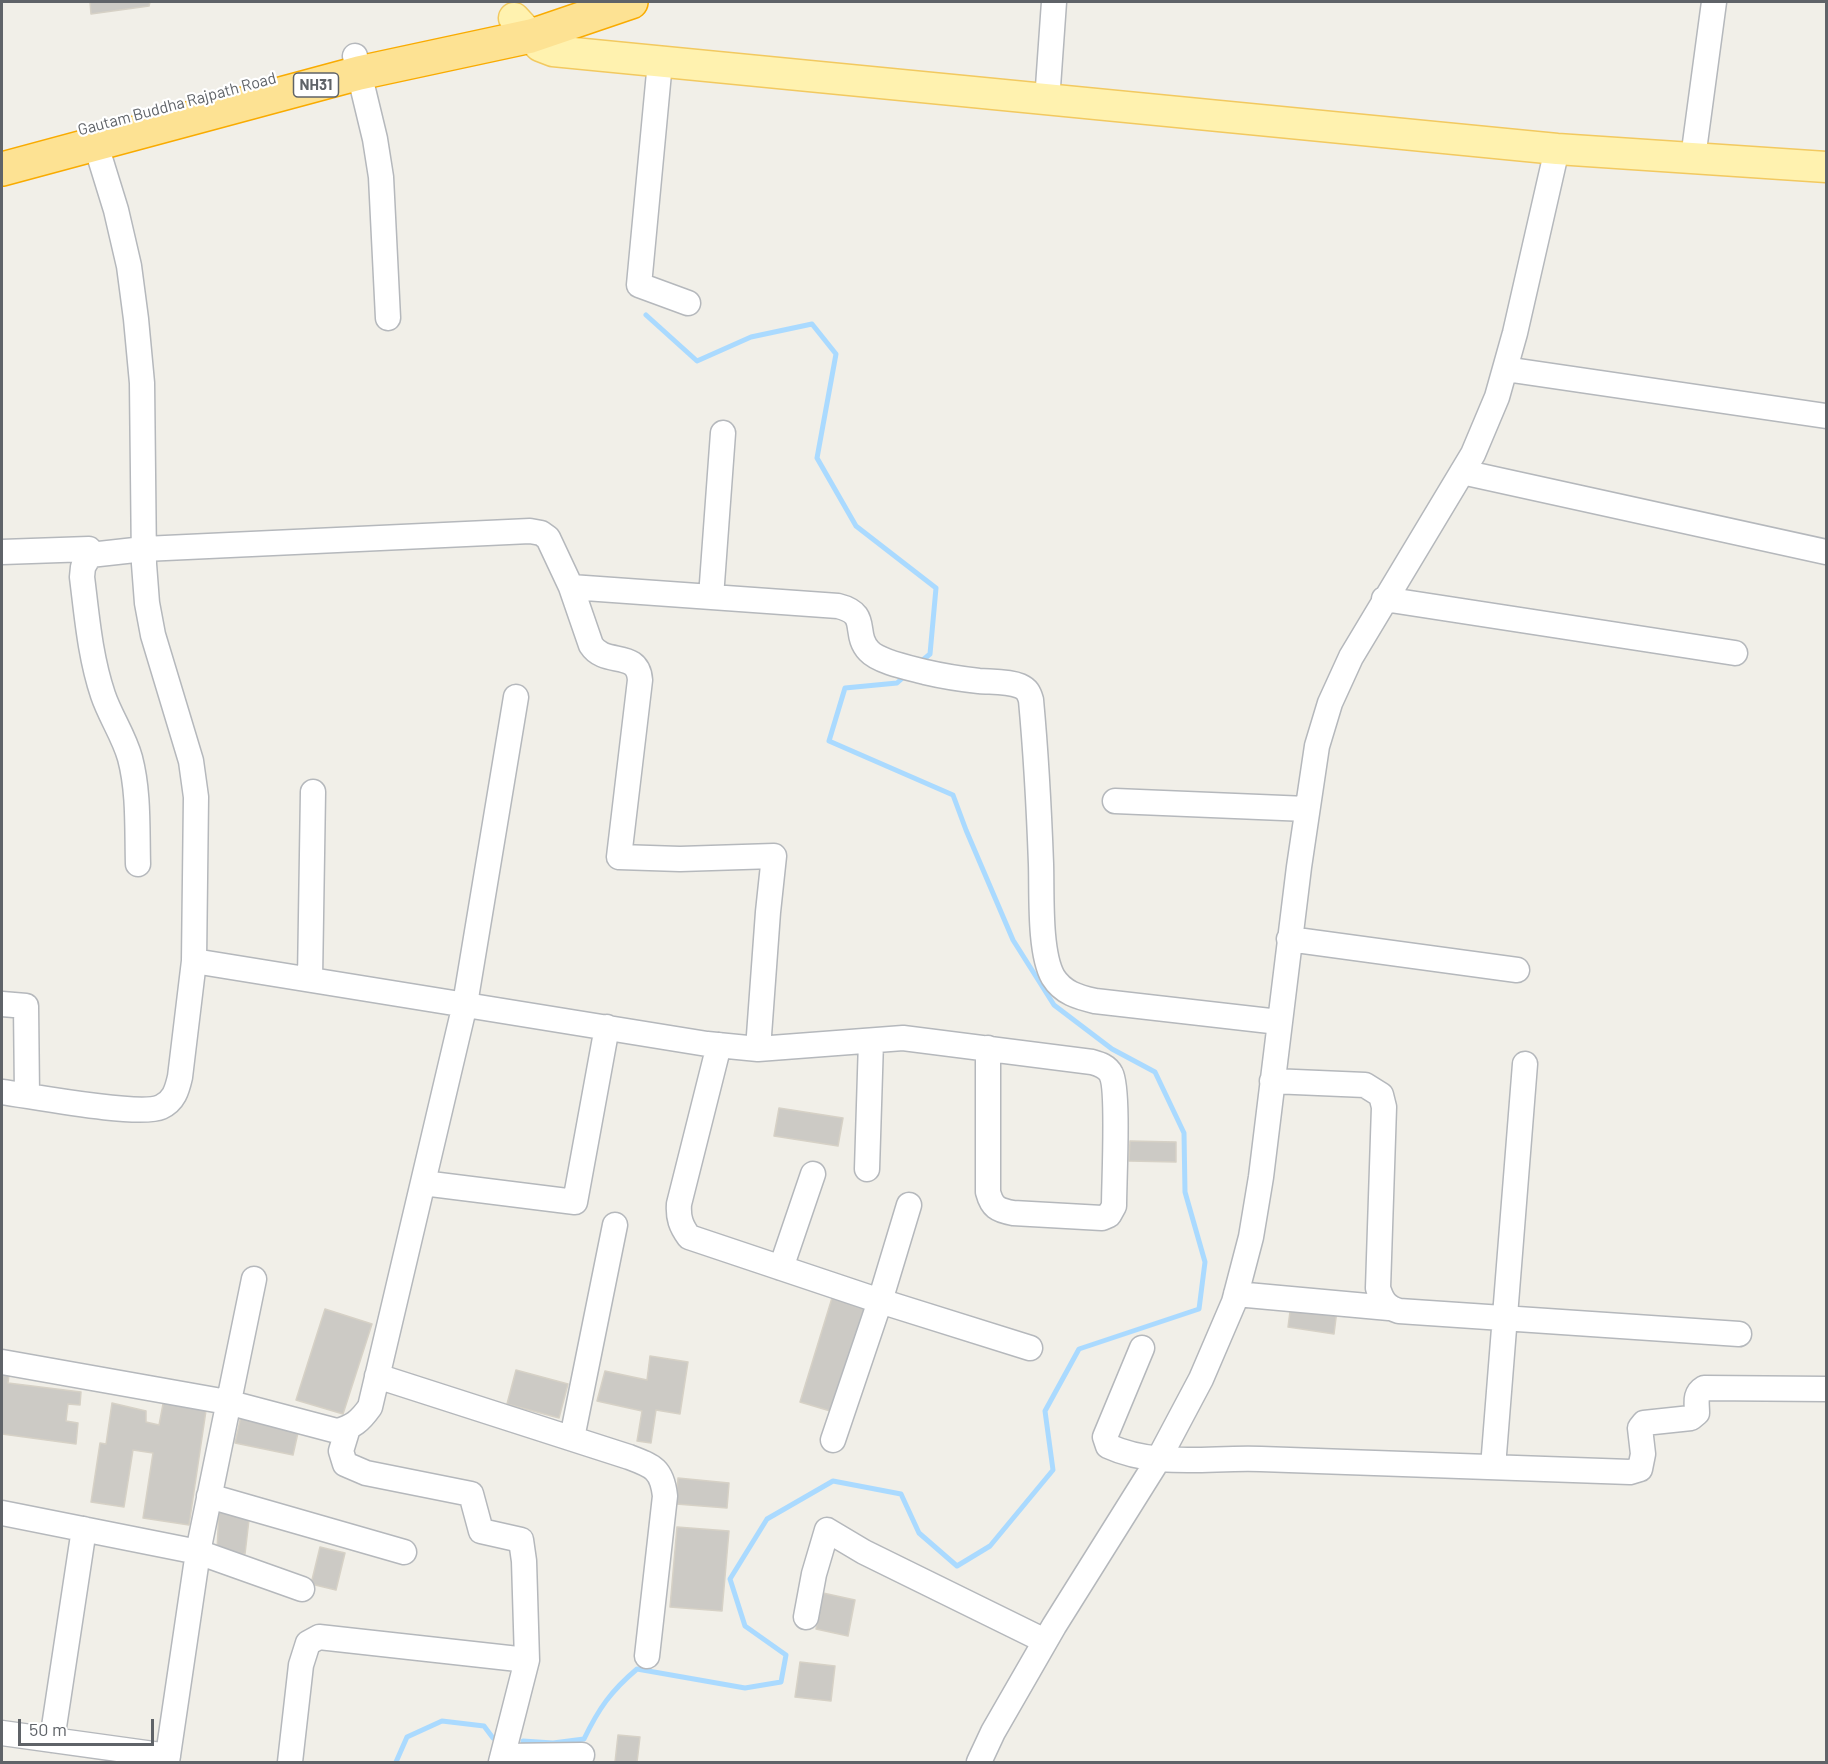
<!DOCTYPE html>
<style>
body{margin:0}
#map{position:relative;width:1828px;height:1764px;overflow:hidden;background:#f1efe8;font-family:Barlow,sans-serif}
canvas{display:block}
.frame{position:absolute;inset:0;border:3px solid #5f6368;pointer-events:none}
.scale{position:absolute;left:18px;top:1719px;width:136px;height:27px;box-sizing:border-box;border:3px solid #5f6368;border-top:0;padding-left:8px;font-size:18px;line-height:21px;white-space:nowrap;color:#5f6368;-webkit-text-stroke:4px #fff;paint-order:stroke}
</style>
<div id="map">
<canvas width="1828" height="1764"></canvas>
<div class="frame"></div>
<div class="scale">50 m</div>
</div>
<script>
const context = document.querySelector('canvas').getContext('2d');
context.lineJoin = 'round';
function trace(path, color, width, dash) { context.strokeStyle = color; context.lineWidth = width; context.lineCap = dash ? 'butt' : 'round'; context.setLineDash(dash || []); context.stroke(path); }
function fillPath(path, color) { context.fillStyle = color; context.fill(path, 'evenodd'); }
function label(font, color, halo, rows, align = 'center') {
  context.font = font + ' Barlow,sans-serif'; context.lineWidth = 4.5; context.setLineDash([]); context.textBaseline = 'middle'; context.strokeStyle = halo; context.fillStyle = color; for (const [text, x, y, turn = 0] of rows) {
    context.save(); context.translate(x, y); context.rotate((+turn || 0) * Math.PI / 180); context.textAlign = isNaN(turn) ? turn : align; if (halo) context.strokeText(text, 0, 0); context.fillText(text, 0, 0); context.restore();
  }
}
trace(new Path2D(`
 M646,315L697,361L751,337L812,324L836,354L817,458L856,526L936,588L930,654L918,664
 M523,1741L553,1743L584,1739C599,1708 611,1691 637,1669L745,1688L781,1682L786,1655L745,1626L730,1579L767,1519L833,1481L901,1494L919,1533L957,1566L990,1546L1053,1470L1045,1411L1079,1349L1199,1309L1205,1262L1185,1192L1184,1133L1155,1072L1112,1049L1054,1005L1013,940L966,830L953,795L829,741L845,688L897,683L907,674
 M396,1762L407,1737L442,1721L484,1726L493,1738`), '#aadaff', 5);
const building = new Path2D(`
 M90,2H150L149,6L91,14Z
 M779,1108L843,1118L838,1146L774,1136Z
 M1130,1141L1176,1142V1162L1129,1161Z
 M832,1298L869,1309L837,1413L800,1402Z
 M1291,1304L1337,1310L1334,1334L1288,1327Z
 M325,1309L372,1324L343,1414L296,1400Z
 M650,1356L688,1362L680,1414L656,1410L651,1443L637,1441L642,1411L597,1401L605,1371L647,1380Z
 M516,1370L568,1384L559,1418L507,1404Z
 M2,1374L9,1375L8,1383L81,1392L80,1405L68,1404L66,1421L78,1423L76,1444L2,1434Z
 M164,1399L207,1404L189,1525L143,1518L153,1453L133,1450L124,1507L91,1502L100,1443L106,1444L112,1403L146,1411V1422L159,1425Z
 M241,1416L299,1428L293,1455L235,1443Z
 M678,1478L729,1483L727,1508L676,1504Z
 M219,1509L250,1511L245,1554L217,1551Z
 M677,1527L729,1531L722,1611L670,1607Z
 M320,1547L345,1553L336,1590L311,1584Z
 M823,1593L855,1600L848,1636L816,1629Z
 M800,1662L835,1666L831,1701L795,1697Z
 M618,1735L640,1737L637,1762H615Z`);
fillPath(building, '#cccac5');
trace(building, '#d6d1c6', 1.5);
const minor = new Path2D(`
 M355,56L375,139L381,177L388,318
 M660,62L639,285L688,303
 M1047,101L1054,2
 M95,142L116,210L129,266L136,319L142,383L144,564L147,603L153,635L191,761L196,797L194,961L707,1044L758,1049L903,1038L1092,1062C1099,1064 1107,1066 1111,1074C1119,1089 1114,1182 1114,1206L1109,1215L1102,1218L1013,1213C997,1210 992,1207 988,1192V1048
 M1693,158L1714,2
 M1505,369L1826,416
 M1462,472L1826,552
 M2,552L89,549
 M571,587L838,606C871,614 852,633 869,651C879,662 910,668 925,672C942,676 961,679 979,681C992,682 1008,681 1020,686C1027,689 1029,693 1031,700C1036,754 1039,809 1041,864C1042,894 1039,952 1053,977C1063,993 1078,997 1095,1001L1279,1022
 M711,597L723,433
 M1384,599L1735,653
 M1115,801L1307,809
 M138,864C137,829 139,792 130,758C124,736 110,716 103,695C90,656 87,617 82,577L83,567L90,555L144,549L530,531L541,533L548,538L571,587L591,645C605,667 638,649 640,680L619,857L680,859L774,856L768,912L758,1049
 M1289,939L1517,970
 M310,979L313,792
 M2,1004L26,1006L27,1095
 M719,1045L679,1204C678,1218 681,1226 689,1237L880,1301L1030,1348
 M1272,1081L1365,1085L1381,1095L1384,1107L1378,1288C1382,1301 1386,1307 1399,1311L1739,1334
 M2,1092C32,1096 139,1117 161,1107C174,1101 177,1090 180,1077L194,961
 M867,1169L871,1041
 M423,1183L575,1202L607,1027
 M781,1268L813,1174
 M1236,1294L1389,1308
 M1142,1348L1105,1437L1108,1446C1156,1468 1209,1457 1261,1459C1384,1463 1507,1468 1630,1472L1640,1469L1643,1454L1640,1428L1644,1423L1691,1418L1697,1413C1697,1403 1694,1394 1704,1388L1826,1389
 M2,1362L227,1402L337,1431C353,1427 360,1421 370,1407L465,1004L516,697
 M377,1376L629,1457C653,1466 662,1469 665,1496L647,1656
 M572,1438L615,1225
 M833,1440L880,1301L909,1205
 M1493,1467L1525,1064
 M209,1496L404,1552
 M2,1513L198,1552L302,1589
 M806,1617L814,1574L827,1530L864,1552L1045,1641
 M2,1733L168,1756
 M52,1740L84,1529
 M504,1756L582,1755
 M167,1762L198,1552L254,1279
 M290,1762L301,1665L308,1643L319,1637L527,1660L524,1561L521,1540L481,1531L471,1494L366,1473L345,1464L341,1451L348,1428
 M501,1762L527,1660
 M979,1762L993,1732L1054,1626L1158,1460L1201,1379L1234,1302L1251,1237L1261,1177L1299,867L1317,746L1330,703L1351,657L1473,454L1497,397L1515,333L1557,149`);
const major = new Path2D(`
 M514,18L540,46L553,51L1557,149L1826,167`);
const highway = new Path2D(`
 M2,169L359,73L531,36L631,2`);
trace(minor, '#b5b8bc', 27);
trace(major, '#f2c960', 33);
trace(highway, '#f9ab00', 36);
trace(minor, '#fff', 24);
trace(major, '#fff2af', 30);
trace(highway, '#fde293', 33);
for (const [x, y, w] of [
 [316,85,45]
]) { const box = new Path2D(); box.roundRect(x - w / 2, y - 12, w, 24, 4.5); context.fillStyle = '#fff'; context.fill(box); trace(box, '#5f6368', 1.5); }
label('bold 15px', '#5f6368', null, [
 ["NH31",316,85]
]);
label('16px', '#5f6368', '#fff', [
 ["Gautam Buddha Rajpath Road",177,104,-15]
]);
</script>
